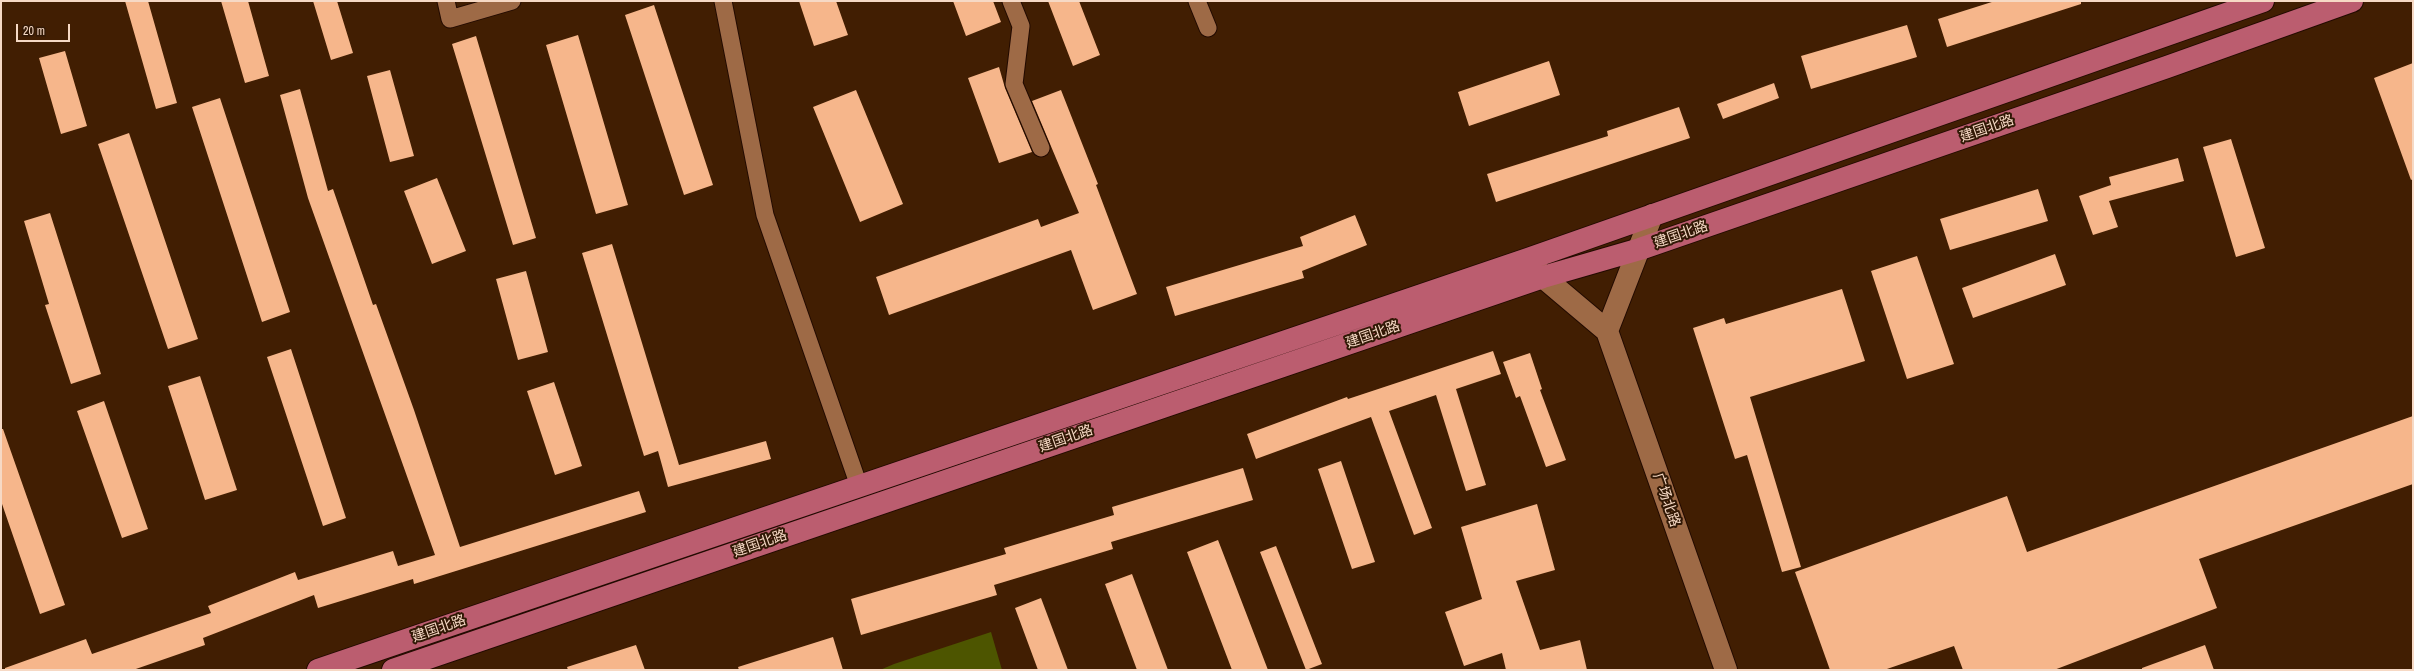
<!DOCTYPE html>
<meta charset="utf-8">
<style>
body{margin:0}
#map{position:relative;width:2414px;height:671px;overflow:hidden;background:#411e02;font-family:"Archivo Narrow",sans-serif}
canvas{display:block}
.frame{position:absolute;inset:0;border:2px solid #f6d9c5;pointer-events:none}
.scale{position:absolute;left:16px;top:24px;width:54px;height:18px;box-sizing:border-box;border:2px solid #f6d9c5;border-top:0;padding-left:5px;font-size:12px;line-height:14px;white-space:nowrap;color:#f6d9c5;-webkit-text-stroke:3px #311805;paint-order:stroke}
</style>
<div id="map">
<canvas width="2414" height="671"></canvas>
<div class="frame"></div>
<div class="scale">20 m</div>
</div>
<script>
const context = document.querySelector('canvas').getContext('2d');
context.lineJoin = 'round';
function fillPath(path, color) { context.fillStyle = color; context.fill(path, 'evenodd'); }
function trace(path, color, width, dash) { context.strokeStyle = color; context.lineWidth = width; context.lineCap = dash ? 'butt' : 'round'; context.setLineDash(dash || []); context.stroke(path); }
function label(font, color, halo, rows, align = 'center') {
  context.font = font + ' "Archivo Narrow","Noto Sans SC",sans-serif'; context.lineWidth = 4; context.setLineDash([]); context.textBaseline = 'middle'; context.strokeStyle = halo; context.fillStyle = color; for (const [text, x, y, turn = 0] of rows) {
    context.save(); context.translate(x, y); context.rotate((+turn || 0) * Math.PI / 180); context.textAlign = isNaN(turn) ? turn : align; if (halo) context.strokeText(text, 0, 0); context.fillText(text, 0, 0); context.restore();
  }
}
fillPath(new Path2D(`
 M991,632L1002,670H880L894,664Z`), '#4d5500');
fillPath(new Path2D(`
 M125,1H148L177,103L156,109Z
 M221,1H248L269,76L245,83Z
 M313,1H337L353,53L331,60Z
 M799,1H836L848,35L814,46Z
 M953,1H993L1001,22L966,36Z
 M1048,1H1079L1100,55L1073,66Z
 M1995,1H2081V4L1947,47L1938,19Z
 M654,5L713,185L684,195L625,15Z
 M1907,25L1917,57L1811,89L1801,56Z
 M578,35L628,205L596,214L546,45Z
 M476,36L536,238L513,245L452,44Z
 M65,51L87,126L61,134L39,58Z
 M1549,61L1560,95L1469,126L1458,92Z
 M2413,63V179L2411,180L2374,78Z
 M999,67L1005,88L1032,152L999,163L968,78Z
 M390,70L414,156L390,162L367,76Z
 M1774,83L1779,98L1723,119L1717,104Z
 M300,89L328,191L333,189L373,305L376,304L414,410L460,547L639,491L646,512L414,584L413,579L318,608L314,595L203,638L205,645L133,670H5V668L86,639L92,654L211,613L208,606L295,572L298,580L393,551L398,566L435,555L308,198L280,95Z
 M856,90L903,204L860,222L813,107Z
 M1061,90L1098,184L1096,185L1137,294L1093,310L1071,250L889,315L876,277L1038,219L1041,227L1079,213L1032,101Z
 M220,98L290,312L262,322L192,107Z
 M1679,107L1690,138L1496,202L1487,174L1608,136L1607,131Z
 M129,133L198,339L168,349L98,144Z
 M2231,139L2265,248L2236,257L2203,147Z
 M2178,158L2184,181L2109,201L2118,227L2093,235L2079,196L2111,185L2109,177Z
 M437,178L466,251L432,264L404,191Z
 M2038,189L2048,221L1950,250L1940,219Z
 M50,213L101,374L71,384L45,305L49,304L24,221Z
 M1355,215L1367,245L1302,271L1304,278L1175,316L1166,287L1303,246L1300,237Z
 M612,244L679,465L766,441L771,459L668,487L658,451L644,456L582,253Z
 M2055,254L2066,285L1973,318L1962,288Z
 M1917,256L1954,364L1907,379L1871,271Z
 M526,271L548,352L518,360L496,279Z
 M1842,289L1865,361L1750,397L1801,567L1782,572L1747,455L1735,459L1693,328L1724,318L1726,324Z
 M291,349L346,518L323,526L267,357Z
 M1493,351L1501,374L1456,389L1486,485L1466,491L1436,395L1389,411L1432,528L1414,535L1371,417L1256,459L1247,434L1347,397L1348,399Z
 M1530,353L1542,389L1540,390L1566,460L1546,467L1520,396L1516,398L1503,362Z
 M200,376L237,490L205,500L168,386Z
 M554,382L582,466L555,475L527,391Z
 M104,401L148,529L122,538L77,411Z
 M2413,416V484L2199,559L2217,608L2054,670H1963L1954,646L1884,670H1830L1795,572L2007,496L2027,552Z
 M1,429H3L65,605L40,614L1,501Z
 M1341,461L1375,562L1352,569L1318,469Z
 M1243,468L1253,500L1111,542L1113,549L994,585L997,595L861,635L851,599L1006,554L1004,548L1114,515L1112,507Z
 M1537,504L1555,570L1516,581L1540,650L1580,640L1587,670H1506L1502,653L1464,666L1445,612L1482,599L1461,527Z
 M1218,540L1268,670H1232L1187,552Z
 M1276,546L1322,664L1306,670L1260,552Z
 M1132,574L1168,670H1137L1105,584Z
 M1041,598L1068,670H1038L1015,608Z
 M833,637L843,670H739L738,667Z
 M636,645L645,670H568L567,667Z
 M2205,645L2214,670H2142V668Z`), '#f6b68b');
const street = new Path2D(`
 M446,1L450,19L512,1
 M723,1L765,215L859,486
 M1011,1L1021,26L1014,84L1041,148
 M1197,1L1208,28`);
const secondary = new Path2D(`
 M1533,265L1543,277L1607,331
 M1607,331L1726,670
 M1607,331L1652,215`);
const primary = new Path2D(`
 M318,670L1528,259L2263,1
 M393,670L1543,277L1640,249L2167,67L2352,1`);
trace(street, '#220a00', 19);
trace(secondary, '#220a00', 24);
trace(primary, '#220a00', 24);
trace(street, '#9e6a46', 17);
trace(secondary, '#9e6a46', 22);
trace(primary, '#bb5d6f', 22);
label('14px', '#f6d9c5', '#311805', [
 ["建国北路",1987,129,-19],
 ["建国北路",1681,235,-19],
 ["建国北路",1373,335,-19],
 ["建国北路",1066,439,-19],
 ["广场北路",1666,500,71],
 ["建国北路",760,544,-19],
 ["建国北路",439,629,-19]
]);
</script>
